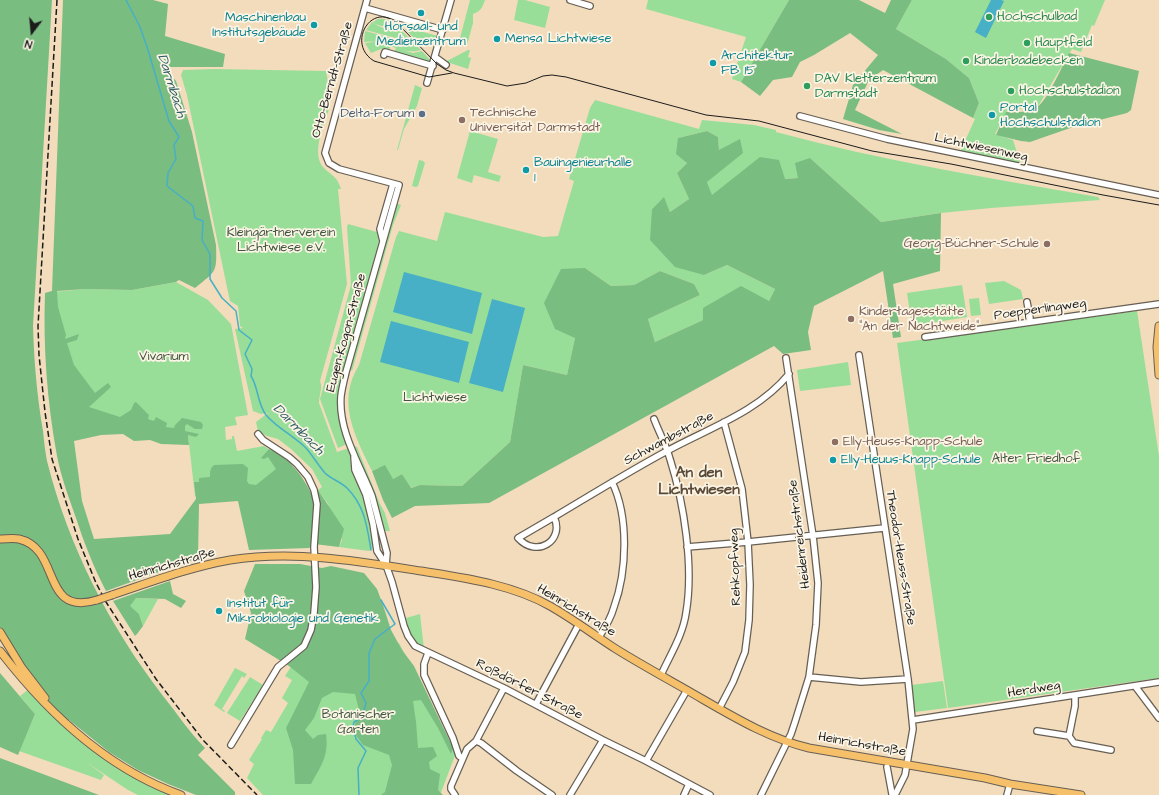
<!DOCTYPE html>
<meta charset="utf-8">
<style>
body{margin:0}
#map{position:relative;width:1159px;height:795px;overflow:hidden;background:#f2dcbc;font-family:"Architects Daughter",sans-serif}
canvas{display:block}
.north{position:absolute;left:12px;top:12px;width:40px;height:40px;-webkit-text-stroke:3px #fcf5e5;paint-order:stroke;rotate:196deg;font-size:11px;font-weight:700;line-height:16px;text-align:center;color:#1c1c1c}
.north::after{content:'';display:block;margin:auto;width:14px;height:18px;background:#1c1c1c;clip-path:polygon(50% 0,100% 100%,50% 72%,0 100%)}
</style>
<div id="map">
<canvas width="1159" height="795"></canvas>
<div class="north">N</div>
</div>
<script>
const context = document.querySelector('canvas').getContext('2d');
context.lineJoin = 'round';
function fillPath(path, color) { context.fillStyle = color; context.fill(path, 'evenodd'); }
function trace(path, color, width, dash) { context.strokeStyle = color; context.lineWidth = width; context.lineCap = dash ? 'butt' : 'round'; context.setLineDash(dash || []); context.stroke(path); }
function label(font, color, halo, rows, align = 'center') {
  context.font = font + ' "Architects Daughter",sans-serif'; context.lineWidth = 3.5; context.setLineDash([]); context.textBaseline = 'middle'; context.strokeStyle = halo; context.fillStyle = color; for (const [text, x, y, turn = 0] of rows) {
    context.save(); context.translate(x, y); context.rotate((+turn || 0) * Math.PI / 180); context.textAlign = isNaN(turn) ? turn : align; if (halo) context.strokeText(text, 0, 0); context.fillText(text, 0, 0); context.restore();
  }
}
fillPath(new Path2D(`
 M470,0H485C482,8 481,11 473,14V23L467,45L459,42Z
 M518,0H525L550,7L545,28L514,20Z
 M648,0H789L741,82L732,79L746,37L646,9Z
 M912,0H1105L1094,26L1092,25L1081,52L1072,49L1037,108L1008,109L995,134L1013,140L1021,165L960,152L975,119L973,118L979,103L969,78L946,59L896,29Z
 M378,19C388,18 394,22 401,29L395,30L375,24L373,22Z
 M372,22C379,28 393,31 401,30L410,39L403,40L366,30Z
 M405,29H412L438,36L436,43L419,38H414Z
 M365,31L403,41L411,40L421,50C402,56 384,38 364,42Z
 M373,42L391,46L389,50L381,49L371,53L365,43Z
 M396,48L413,53L422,51L431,61V62L394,52Z
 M468,50H470L468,57L471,58L468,69L447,62V61Z
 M214,69L326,71L329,88L326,104L330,106C325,122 310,154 324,168C332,176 337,176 341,189H338L347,284L320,381C323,388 319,395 319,403L337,452L349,448L358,482L365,503L373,545L372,549L369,551L339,547L342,540L328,504L318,490L322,487L312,469L291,449L278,439L267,436L258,431L256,422L268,413L261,414L253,411L235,329L243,328L240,326L238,306L230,301L228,292L187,95L181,75L183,70Z
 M415,85L422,88L417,106L404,129L398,150H397Z
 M595,100L699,129L702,120L754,125L776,130V132C882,161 990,178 1098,197L1100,200L991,208L941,213L881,222L810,158L798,178L784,179L761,157L712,196L707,182L719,150L718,137L707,131L678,138L687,163L677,173L689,199L670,212L664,198L652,209L704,275L727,265L775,289L769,301L703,320L655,342L648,319L700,295L694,284L660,271L634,285L611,286L585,268L575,338L567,375L523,365L510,442L462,486L420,485L410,488L402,474L393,479L378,468L372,471C355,436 336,402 359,365L396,237L399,231L437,241L445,212L543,237L558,236L574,181L569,179L590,108Z
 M470,131L498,139L488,172L501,176L499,182L474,175L472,183L457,178Z
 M419,160L423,161L425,163L418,186L416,187L412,186Z
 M396,203L401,205L393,225L352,371L350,368Z
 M348,224L377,232L379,241L340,386C337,408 339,423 347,444L338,448L320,399L351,285L347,227Z
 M1004,281L1021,290L1023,299L989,304L985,283Z
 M176,282L208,300L231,324L248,415L235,417L237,425L225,427L226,440L232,439V436H234L237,451L264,446L286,462L285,484L195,496L188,435L57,405L52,292L86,289L132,290Z
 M962,285L967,317L912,326L907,293Z
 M979,298L981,315L971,316L969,299Z
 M1137,311L1159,456V678L948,708L897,343Z
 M848,362L851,385L800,391L797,370Z
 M354,446L357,447L380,504L385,513L390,531H385L373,491Z
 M136,598L158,599L143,626L139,614L129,606Z
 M420,614L424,649C411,643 409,631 406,618Z
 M399,643L456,753L440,795H263L247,778L254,764L249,760L262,739L261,738L266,730L271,732L288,703L282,698L292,680L285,676L296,659L393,645Z
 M235,668L247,674L244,678L242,676L222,709L225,711L224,712L214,705Z
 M250,677L263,685L240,721L227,713Z
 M943,681L947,708L915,712L911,685Z
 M29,689C47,708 64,727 84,743C109,765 141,781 171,795H138L128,790L86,762L104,775L101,780L19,751L35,714L20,696Z`), '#98de98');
fillPath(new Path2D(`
 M0,0H52L33,326C34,361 37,396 43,431C44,441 45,451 47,461C69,548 109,625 163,696C177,713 189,732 205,748L198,755L235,792V795H196L168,784L138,770L109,752L69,720L62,719L22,668L0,631Z
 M63,0H153L168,4L165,36L225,54L223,67H164L176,81L192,132L216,245C217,273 216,271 195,288L179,280L176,282L132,290L86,289L57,291L58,307L66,335L65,339L79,334L77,340L67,343L74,365L95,393L108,383L111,387L89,407L120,417L131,410L134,403L136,402L149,415L148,419L154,421L156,417L167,423L166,427L174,428L175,425L182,418L201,422L203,425L202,429H195L187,424L185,426V431L199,434L196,437L188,435L189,445L161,444L150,440L134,441L123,434L101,435L74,441L82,501L94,539L170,534L196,499L194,482H199V478L210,477C210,472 210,468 214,465L243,464L248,468L247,481L249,484L256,485L276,469L268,457L264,459L261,458L269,449C289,457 303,476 312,495L318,490L344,529L339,547L314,544L309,548L249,550L238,501L199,504L198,558L106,591C94,568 84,543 76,518C69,498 61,477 57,456C47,402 43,347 45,293L52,291Z
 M789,0H859L885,13L891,0H912L896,29L946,59L969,78L979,103L973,118L883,70L869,80L855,110L902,134L879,130L843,119L853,85L878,55L850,33L814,55L800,62L792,77L773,80L760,96L741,82Z
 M1069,53L1139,71L1131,110L1127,113L1076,126L1030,142L1021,141L996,135L1006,112C1016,112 1028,113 1037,107C1048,100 1062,66 1069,53Z
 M707,131L718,137L719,150L740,139L743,153L707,182L712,195L760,157L779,160L785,179L798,178L795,163L810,158L881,222L941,213L940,271L893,284L901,337L893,338L883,271L814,306L808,332L811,350L783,354L774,346L489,503L415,506L392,518L383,500L372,471L385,465L393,479L402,474L411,488L420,485L462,486L510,442L523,365L567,375L575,338L555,329L544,303L561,269L585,268L611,286L634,285L660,271L694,284L700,295L648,319L655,342L703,320V308L741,286L769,301L775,289L727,265L704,275L675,267L650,240L652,209L664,197L670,212L689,199L677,173L687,163L676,154L678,138Z
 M255,564H300L322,568L331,566L364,573L377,589L383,605L391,630L402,650L414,666L453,748L451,754L438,728L421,700L413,701L416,722L418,748L433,747L437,756L429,762L430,769L440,774L438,790L443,795H381L385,792L392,765L389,755L363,745L353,731L359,710L355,694L333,692L322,698L314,718L305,730L313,739L318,735L326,734C329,756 321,766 311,784H295L293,750L286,728L309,682L289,666L245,639L251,613L244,591Z
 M170,581L173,594L186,601L181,608L165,599L136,598L130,606L139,614L143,626L137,634L135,636L113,601Z
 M0,673L35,714L18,755L0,747Z
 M0,758L99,795H0Z`), '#7abd80');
fillPath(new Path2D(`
 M991,0H1001L1004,1L986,38L975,32Z
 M404,272L482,293L472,334L393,312Z
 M492,299L525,308L503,392L469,383Z
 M391,321L469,342L459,383L380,362Z`), '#47afc6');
trace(new Path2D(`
 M126,0L140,27L148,50L169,121L179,137L174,145L176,159L168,173L167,186L193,206L195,218L203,221L202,240L210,254V279L222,298L236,311L239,330L252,340L245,354L252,369L251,376C259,389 257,403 266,415C277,428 294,436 306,448C313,456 318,465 325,473C331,479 341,482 347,488C365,506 367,527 371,550
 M359,795L358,768L366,751L356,739L353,726L354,722L362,717L366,703L361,693L369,681V653L375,639L395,624L381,600`), '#47afc6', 1.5);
const minor = new Path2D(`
 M367,0L325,153L329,163L339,169L399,185L346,372C344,380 342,388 341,396C338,431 360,465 372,496L387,553L386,565
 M570,0L590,6
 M365,8L443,30
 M384,55L385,52L433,66
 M435,57L446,65
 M427,83L451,0
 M800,116L887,139L1159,195
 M383,241L380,229L393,184
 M1027,302L1030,318
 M925,337L1159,304
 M859,355L908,679L913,729L905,775L895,795
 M654,419C659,432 666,445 670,459C684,503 694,567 686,613C683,635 670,655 661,675
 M354,457L355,470L366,495L373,524L377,551L386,565L392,582L404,626L408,636L415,646L504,688L603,740L646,761L710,795
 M554,517C591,495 628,472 667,451C709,428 758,412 789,374
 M554,517C565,540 537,559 518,538Z
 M687,547L748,542L884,528
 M599,637C605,628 611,618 614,607C627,571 629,517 612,482
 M428,653L424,664V675L453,738L459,756L462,758
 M809,677L861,682L908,679
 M1135,686L1159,718
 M536,704L579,624
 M719,709L733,682L745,652L749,620L750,585L748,542L742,489L724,422
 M913,720L1159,682
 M1037,731L1069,736L1074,743L1111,750
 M1069,736L1075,706V695
 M476,741L481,743L517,771L552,795
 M231,745L278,667L304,646L311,630L314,613L316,587L314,547L317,504L314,490L308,477L297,464L289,457L263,440L258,434
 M646,761L687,690
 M887,767L892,794L894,795
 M455,795L451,789V786L467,749L476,741L504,688
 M570,795L603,740
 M684,795L689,784
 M761,795L791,734L795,722L809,677L816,625L818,583L813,536L786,358
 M1007,795L1010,784`);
const major = new Path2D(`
 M1159,326L1157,347L1159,375
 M0,539C6,539 13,538 19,539C62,549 40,617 97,600
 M112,595C151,582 190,567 230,560C294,550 358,561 421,571C464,578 511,584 550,606C573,619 594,635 616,649C645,667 675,683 704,700C737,719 771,739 809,748L985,778L1010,784L1081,795
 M0,632L22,668L45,698
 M0,651C47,712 107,769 181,795`);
trace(minor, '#675f54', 8);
trace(major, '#675f54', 9);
trace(minor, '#fff', 5.5);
trace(major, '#f6c06b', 7);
trace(new Path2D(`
 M452,73L429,77L374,61C346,44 371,1 397,23L437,64L446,70L454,73L507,86L526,83L543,76L552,75L566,77L706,115L759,121L872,151L951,164L1103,195L1159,205`), '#1c1c1c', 1);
trace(new Path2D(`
 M57,0L38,326L39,355L45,412L52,459L78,539L96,583L106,602L156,679L203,740L257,795`), '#1c1c1c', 1.5, [6, 3]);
const majorBridge = new Path2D(`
 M97,600L112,595`);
trace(majorBridge, '#675f54', 9, []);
trace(majorBridge, '#f6c06b', 7);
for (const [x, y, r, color] of [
 [421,13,4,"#0f9aa8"],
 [989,17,4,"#2e9e5b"],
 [314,25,4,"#0f9aa8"],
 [497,39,4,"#0f9aa8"],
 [1027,43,4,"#2e9e5b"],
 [966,61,4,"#2e9e5b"],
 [713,63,4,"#0f9aa8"],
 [807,86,4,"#2e9e5b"],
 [1011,91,4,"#2e9e5b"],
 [422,114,4,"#5c6f8a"],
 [992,115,4,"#0f9aa8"],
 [462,120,4,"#8d6e63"],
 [526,170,4,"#0f9aa8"],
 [1047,244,4,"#8d6e63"],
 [851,319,4,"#8d6e63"],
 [835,442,4,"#8d6e63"],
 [833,460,4,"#0f9aa8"],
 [219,611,4,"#0f9aa8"]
]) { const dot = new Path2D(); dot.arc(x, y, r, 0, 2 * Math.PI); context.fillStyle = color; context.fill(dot); trace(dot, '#fcf5e5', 1.5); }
label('13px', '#27864d', '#fcf5e5', [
 ["Hochschulbad",997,17],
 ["Hauptfeld",1035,43],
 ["Kinderbadebecken",974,61],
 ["DAV Kletterzentrum",815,79],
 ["Darmstadt",815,94],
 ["Hochschulstadion",1019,91]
], 'left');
label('13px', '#0d838f', '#fcf5e5', [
 ["Maschinenbau",306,18,"right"],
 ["Institutsgebäude",306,33,"right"],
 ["Hörsaal- und",421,27,"center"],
 ["Medienzentrum",421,42,"center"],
 ["Mensa Lichtwiese",505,39],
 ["Architektur",721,56],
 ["FB 15",721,71],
 ["Portal",1000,108],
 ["Hochschulstadion",1000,123],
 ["Bauingenieurhalle",534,163],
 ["1",534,178],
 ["Elly-Heuus-Knapp-Schule",841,460],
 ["Institut für",227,604],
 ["Mikrobiologie und Genetik",227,619]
], 'left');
label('13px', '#1c1c1c', '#fcf5e5', [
 ["Otto-Berndt-Straße",333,80,-74],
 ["Lichtwiesenweg",981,148,12],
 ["Poepperlingweg",1040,310,-8],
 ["Eugen-Kogon-Straße",347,333,-75],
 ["Schwambstraße",669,439,-28],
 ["Heidenreichstraße",800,534,-97],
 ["Theodor-Heuss-Straße",900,558,81],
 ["Heinrichstraße",172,565,-16],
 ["Rehkopfweg",736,567,-92],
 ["Heinrichstraße",576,611,31],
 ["Roßdörfer Straße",529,690,27],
 ["Herdweg",1034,690,-9],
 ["Heinrichstraße",862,745,10]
]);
label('13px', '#785e54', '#fcf5e5', [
 ["Technische",470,113],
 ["Universität Darmstadt",470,128],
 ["Georg-Büchner-Schule",1039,244,"right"],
 ["Kindertagesstätte",859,312],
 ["\"An der Nachtweide\"",859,327],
 ["Elly-Heuss-Knapp-Schule",843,442]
], 'left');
label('13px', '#4e5e75', '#fcf5e5', [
 ["Delta-Forum",414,114]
], 'right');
label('13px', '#415641', '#fcf5e5', [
 ["Kleingärtnerverein",281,233],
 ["Lichtwiese e.V.",281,248],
 ["Vivarium",164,357],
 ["Lichtwiese",435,398],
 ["Alter Friedhof",1036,459],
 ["Botanischer",358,715],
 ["Garten",358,730]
]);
label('italic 14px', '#2f5e68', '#fcf5e5', [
 ["Darmbach",171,86,72],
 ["Darmbach",298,430,45]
]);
label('bold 15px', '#5b4937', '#fcf5e5', [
 ["An den",699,474],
 ["Lichtwiesen",699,491]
]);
</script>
